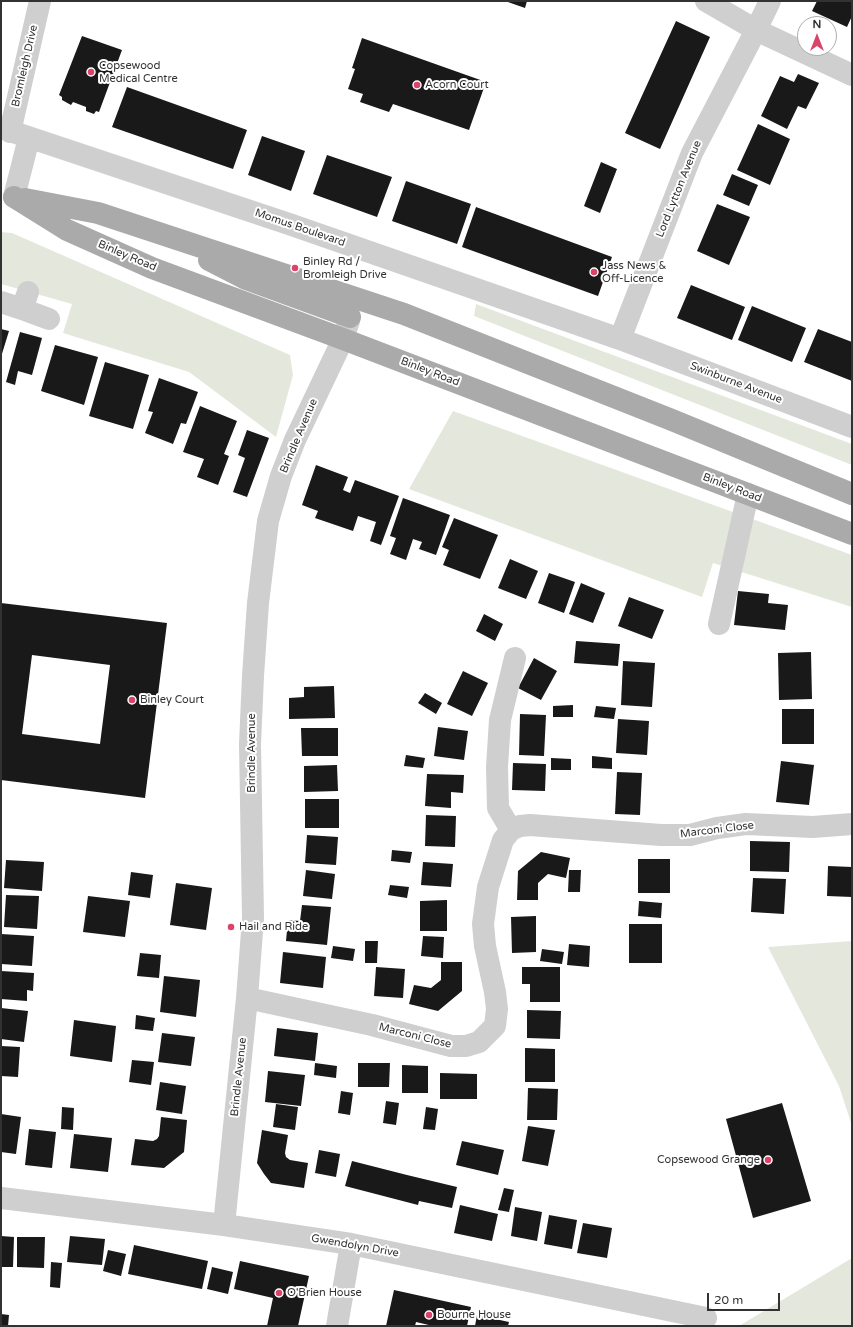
<!DOCTYPE html>
<style>
body{margin:0}
#map{position:relative;width:853px;height:1327px;overflow:hidden;background:#fff;font-family:"Varela Round",sans-serif}
canvas{display:block}
.frame{position:absolute;inset:0;border:2px solid #323232;pointer-events:none}
.north{position:absolute;left:797px;top:16px;width:40px;height:40px;box-sizing:border-box;background:#fff;border:1px solid #adadad;border-radius:50%;rotate:0deg;font-size:11px;font-weight:700;line-height:16px;text-align:center;color:#323232}
.north::after{content:'';display:block;margin:auto;width:14px;height:18px;background:#d94468;clip-path:polygon(50% 0,100% 100%,50% 72%,0 100%)}
.scale{position:absolute;left:707px;top:1293px;width:73px;height:18px;box-sizing:border-box;border:2px solid #323232;border-top:0;padding-left:5px;font-size:12px;line-height:14px;white-space:nowrap;color:#323232;-webkit-text-stroke:3px #fff;paint-order:stroke}
</style>
<div id="map">
<canvas width="853" height="1327"></canvas>
<div class="frame"></div>
<div class="north">N</div>
<div class="scale">20 m</div>
</div>
<script>
const context = document.querySelector('canvas').getContext('2d');
context.lineJoin = 'round';
function fillPath(path, color) { context.fillStyle = color; context.fill(path, 'evenodd'); }
function trace(path, color, width, dash) { context.strokeStyle = color; context.lineWidth = width; context.lineCap = dash ? 'butt' : 'round'; context.setLineDash(dash || []); context.stroke(path); }
function label(font, color, halo, rows, align = 'center') {
  context.font = font + ' "Varela Round",sans-serif'; context.lineWidth = 4; context.setLineDash([]); context.textBaseline = 'middle'; context.strokeStyle = halo; context.fillStyle = color; for (const [text, x, y, turn = 0] of rows) {
    context.save(); context.translate(x, y); context.rotate((+turn || 0) * Math.PI / 180); context.textAlign = isNaN(turn) ? turn : align; if (halo) context.strokeText(text, 0, 0); context.fillText(text, 0, 0); context.restore();
  }
}
fillPath(new Path2D(`
 M1,232L12,233L290,355L293,375L276,437L189,372L63,333L72,304L1,284Z
 M476,304L852,444V465L474,316Z
 M453,411L852,555V607L713,563L702,597L409,489Z
 M852,941V1126L839,1086L768,947Z
 M852,1258V1326H739Z`), '#e4e8dc');
fillPath(new Path2D(`
 M505,1H527L525,8Z
 M817,1H852V16L847,27L812,11Z
 M676,21L710,37L660,149L625,133Z
 M82,36L122,50L99,112L96,111L94,114L86,111V107L73,102L71,105L62,100V97L59,95Z
 M362,38L486,82L469,130L393,104L389,112L360,102L363,94L348,89L355,69L352,68Z
 M798,74L819,83L806,109L798,106L787,129L761,116L780,76L794,82Z
 M127,87L247,130L233,169L112,127Z
 M758,124L790,139L770,185L737,170Z
 M262,136L305,151L291,191L248,175Z
 M327,155L392,177L377,217L313,194Z
 M601,162L617,169L600,213L584,206Z
 M732,174L758,185L749,206L723,195Z
 M406,181L471,204L457,244L392,221Z
 M717,204L750,217L729,265L697,251Z
 M476,207L612,257L598,296L462,247Z
 M691,285L745,307L732,340L677,318Z
 M752,306L806,328L792,362L738,340Z
 M1,329L9,331L1,357Z
 M818,329L852,342V381L804,362Z
 M20,332L42,338L32,375L18,371L15,385L6,382Z
 M55,345L98,357L84,405L41,391Z
 M105,362L149,375L133,429L89,416Z
 M159,378L198,392L186,424L181,423L173,444L145,433L153,412L148,411Z
 M200,406L237,421L224,454L229,456L218,485L197,477L204,459L183,452Z
 M247,430L269,438L247,497L233,492L245,458L238,455Z
 M316,465L348,477L343,490L350,493L355,480L399,496L381,545L370,541L376,522L358,516L353,531L315,518L318,511L302,505Z
 M403,498L450,515L436,555L419,549L422,542L413,539L406,560L390,554L396,538L390,536Z
 M454,518L498,535L480,579L443,565L449,550L442,547Z
 M510,559L538,571L526,599L498,588Z
 M549,573L575,582L564,613L538,603Z
 M581,583L605,593L593,623L569,614Z
 M738,591L769,594L768,603L788,605L785,630L734,625Z
 M629,597L664,610L652,639L618,626Z
 M1,603L167,623L145,798L1,780ZM32,655L110,665L100,744L22,734Z
 M484,614L503,624L495,641L476,631Z
 M576,641L620,644L618,666L574,663Z
 M811,652L812,699L779,700L778,653Z
 M534,658L557,671L541,700L518,688Z
 M623,661L655,663L652,707L621,705Z
 M463,671L488,683L472,716L447,704Z
 M334,686L335,718L289,719V698L304,697V687Z
 M425,693L442,703L436,714L418,703Z
 M573,705V717H553V706Z
 M596,706L616,708L614,719L594,717Z
 M782,709H814V744H782Z
 M520,714L546,715L544,756L519,755Z
 M618,719L649,721L647,755L616,753Z
 M438,727L468,731L464,760L434,756Z
 M301,728H338V756H302Z
 M406,755L425,758L423,768L404,766Z
 M592,756L612,758V769L592,768Z
 M551,758L571,759V770H551Z
 M781,761L814,765L809,805L776,802Z
 M513,763L546,764L545,791L512,790Z
 M337,765L338,791L304,792V766Z
 M617,772L642,773L640,815L615,814Z
 M427,774L464,775L463,793L451,792V808L425,806Z
 M305,799H339V828H305Z
 M426,815L456,816L455,847L425,846Z
 M307,835L338,837L336,865L305,863Z
 M750,841L790,842L789,872L750,871Z
 M392,850L412,852L410,863L391,861Z
 M541,852L570,858L566,878L548,874L538,883V900H517L518,871Z
 M638,859H670V893H638Z
 M6,860L44,862L42,891L4,888Z
 M423,862L453,864L451,887L421,885Z
 M828,866L852,867V897L827,896Z
 M306,870L335,874L332,899L303,896Z
 M569,870H581L580,892H568Z
 M131,872L153,875L150,898L128,895Z
 M753,878L786,879L784,914L751,912Z
 M176,883L212,888L206,930L170,925Z
 M390,885L409,887L407,898L388,895Z
 M6,895L39,896L37,929L4,927Z
 M88,896L130,901L125,937L83,932Z
 M447,900V931H420V901Z
 M639,901L662,903L661,918L638,916Z
 M302,905L331,907L327,945L286,941L288,920L300,921Z
 M536,916V952L512,953L511,917Z
 M629,924H662V963H629Z
 M1,934L34,936L32,966L1,964Z
 M423,936L444,937L443,958L421,956Z
 M365,941H378L377,963H365Z
 M569,944L590,946L589,967L567,965Z
 M333,946L355,949L353,961L331,958Z
 M542,949L564,952L562,964L540,961Z
 M283,952L326,957L323,988L280,983Z
 M140,953L161,955L159,978L137,976Z
 M441,962H462V991L438,1011L409,1004L414,985L431,988L441,980Z
 M376,967L405,969L403,998L374,996Z
 M522,967H560V1002H530V984H522Z
 M1,971L34,973L33,991L27,990V1001L1,999Z
 M164,976L200,980L196,1017L160,1012Z
 M1,1008L28,1011L24,1042L1,1039Z
 M527,1010L561,1011L560,1039L527,1038Z
 M136,1015L155,1018L153,1031L135,1029Z
 M74,1020L116,1026L112,1062L70,1056Z
 M277,1028L318,1033L315,1061L274,1056Z
 M162,1033L195,1037L191,1066L158,1062Z
 M1,1046L20,1047L18,1077L1,1076Z
 M525,1048L555,1049V1082H525Z
 M132,1060L154,1062L151,1085L129,1082Z
 M315,1063L337,1066L336,1078L314,1075Z
 M358,1063H390L389,1087H358Z
 M402,1065L428,1066V1093H402Z
 M268,1071L305,1075L301,1106L265,1102Z
 M440,1073L477,1074V1099H440Z
 M160,1082L186,1086L182,1114L156,1110Z
 M528,1088L558,1089L557,1120H527Z
 M341,1091L353,1093L350,1115L338,1113Z
 M386,1101L399,1103L396,1125L383,1123Z
 M782,1103L811,1201L753,1218L726,1119Z
 M276,1104L298,1107L295,1130L273,1127Z
 M62,1107L74,1108L73,1130L61,1129Z
 M426,1107L438,1109L435,1130L423,1129Z
 M1,1114L21,1117L16,1154L1,1152Z
 M161,1117L187,1120L184,1152L164,1168L131,1165L135,1139L153,1141L157,1139L159,1136Z
 M528,1126L555,1130L548,1166L522,1161Z
 M29,1129L56,1132L52,1168L25,1165Z
 M262,1130L288,1135L285,1153L286,1157L290,1160L308,1163L304,1188L271,1183L264,1174L257,1163Z
 M74,1134L112,1138L108,1172L70,1168Z
 M462,1141L504,1150L498,1175L456,1165Z
 M319,1150L340,1154L336,1177L315,1173Z
 M352,1161L407,1175L457,1187L452,1208L419,1201L418,1205L345,1186Z
 M504,1188L514,1190L509,1212L498,1210Z
 M460,1205L498,1214L492,1241L454,1233Z
 M515,1207L542,1212L537,1241L511,1236Z
 M549,1215L577,1220L572,1249L544,1244Z
 M583,1223L612,1228L607,1258L577,1253Z
 M1,1236L14,1237L13,1267H1Z
 M70,1236L105,1239L102,1265L67,1262Z
 M17,1237H45L44,1268L17,1267Z
 M134,1245L208,1261L202,1289L128,1274Z
 M108,1250L126,1254L121,1276L103,1271Z
 M240,1261L309,1276L298,1326H267L273,1298L234,1289Z
 M51,1262L62,1263L60,1288L50,1287Z
 M212,1267L233,1272L228,1294L207,1289Z
 M394,1290L471,1307L467,1326H433L416,1322L415,1326H386Z
 M1,1314L9,1315L8,1326H1Z
 M477,1315L509,1322L508,1326H475Z`), '#191919');
trace(new Path2D(`
 M706,1L756,30L852,75
 M1,128L289,224L620,339L852,427
 M10,132L40,1
 M14,197L29,138
 M1,302L22,309L28,292
 M22,309L49,319
 M620,339L692,153L756,30L770,1
 M719,624L748,494
 M511,830L498,808L497,767L500,720L515,658
 M247,998L372,1025L451,1046H466L479,1042L495,1026L497,1009L495,992L485,946L483,924L488,887L503,840L511,830L520,826L530,825L661,835H690L717,828L746,824L813,827L852,824
 M1,1198L224,1225L351,1244L706,1318
 M224,1225L247,998L253,918L250,744L253,676L258,603L268,521L281,476L295,440L343,339L349,321
 M337,1326L351,1244`), '#cfcfcf', 22);
trace(new Path2D(`
 M14,197L67,230L152,268L343,339L852,534
 M25,199L98,213L404,314L672,420L852,494
 M209,260L246,279L350,317`), '#aaa', 22);
for (const [x, y, r, color] of [
 [91,72,4,"#d94468"],
 [417,85,4,"#d94468"],
 [295,268,4,"#d94468"],
 [594,272,4,"#d94468"],
 [132,700,4,"#d94468"],
 [231,927,4,"#d94468"],
 [768,1160,4,"#d94468"],
 [279,1293,4,"#d94468"],
 [429,1315,4,"#d94468"]
]) { const dot = new Path2D(); dot.arc(x, y, r, 0, 2 * Math.PI); context.fillStyle = color; context.fill(dot); trace(dot, '#fff', 1.5); }
label('11px', '#323232', '#fff', [
 ["Bromleigh Drive",25,66,-77],
 ["Lord Lytton Avenue",679,189,-68],
 ["Momus Boulevard",300,228,19],
 ["Binley Road",127,256,23],
 ["Binley Road",430,372,21],
 ["Swinburne Avenue",736,383,21],
 ["Brindle Avenue",299,436,-67],
 ["Binley Road",732,488,21],
 ["Brindle Avenue",252,753,-90],
 ["Marconi Close",717,830,-7],
 ["Marconi Close",415,1036,14],
 ["Brindle Avenue",239,1077,-84],
 ["Gwendolyn Drive",355,1246,10]
]);
label('11px', '#323232', '#fff', [
 ["Copsewood",99,66],
 ["Medical Centre",99,79],
 ["Acorn Court",425,85],
 ["Binley Rd /",303,262],
 ["Bromleigh Drive",303,275],
 ["Jass News &",602,266],
 ["Off-Licence",602,279],
 ["Binley Court",140,700],
 ["Hail and Ride",239,927],
 ["Copsewood Grange",760,1160,"right"],
 ["O'Brien House",287,1293],
 ["Bourne House",437,1315]
], 'left');
</script>
